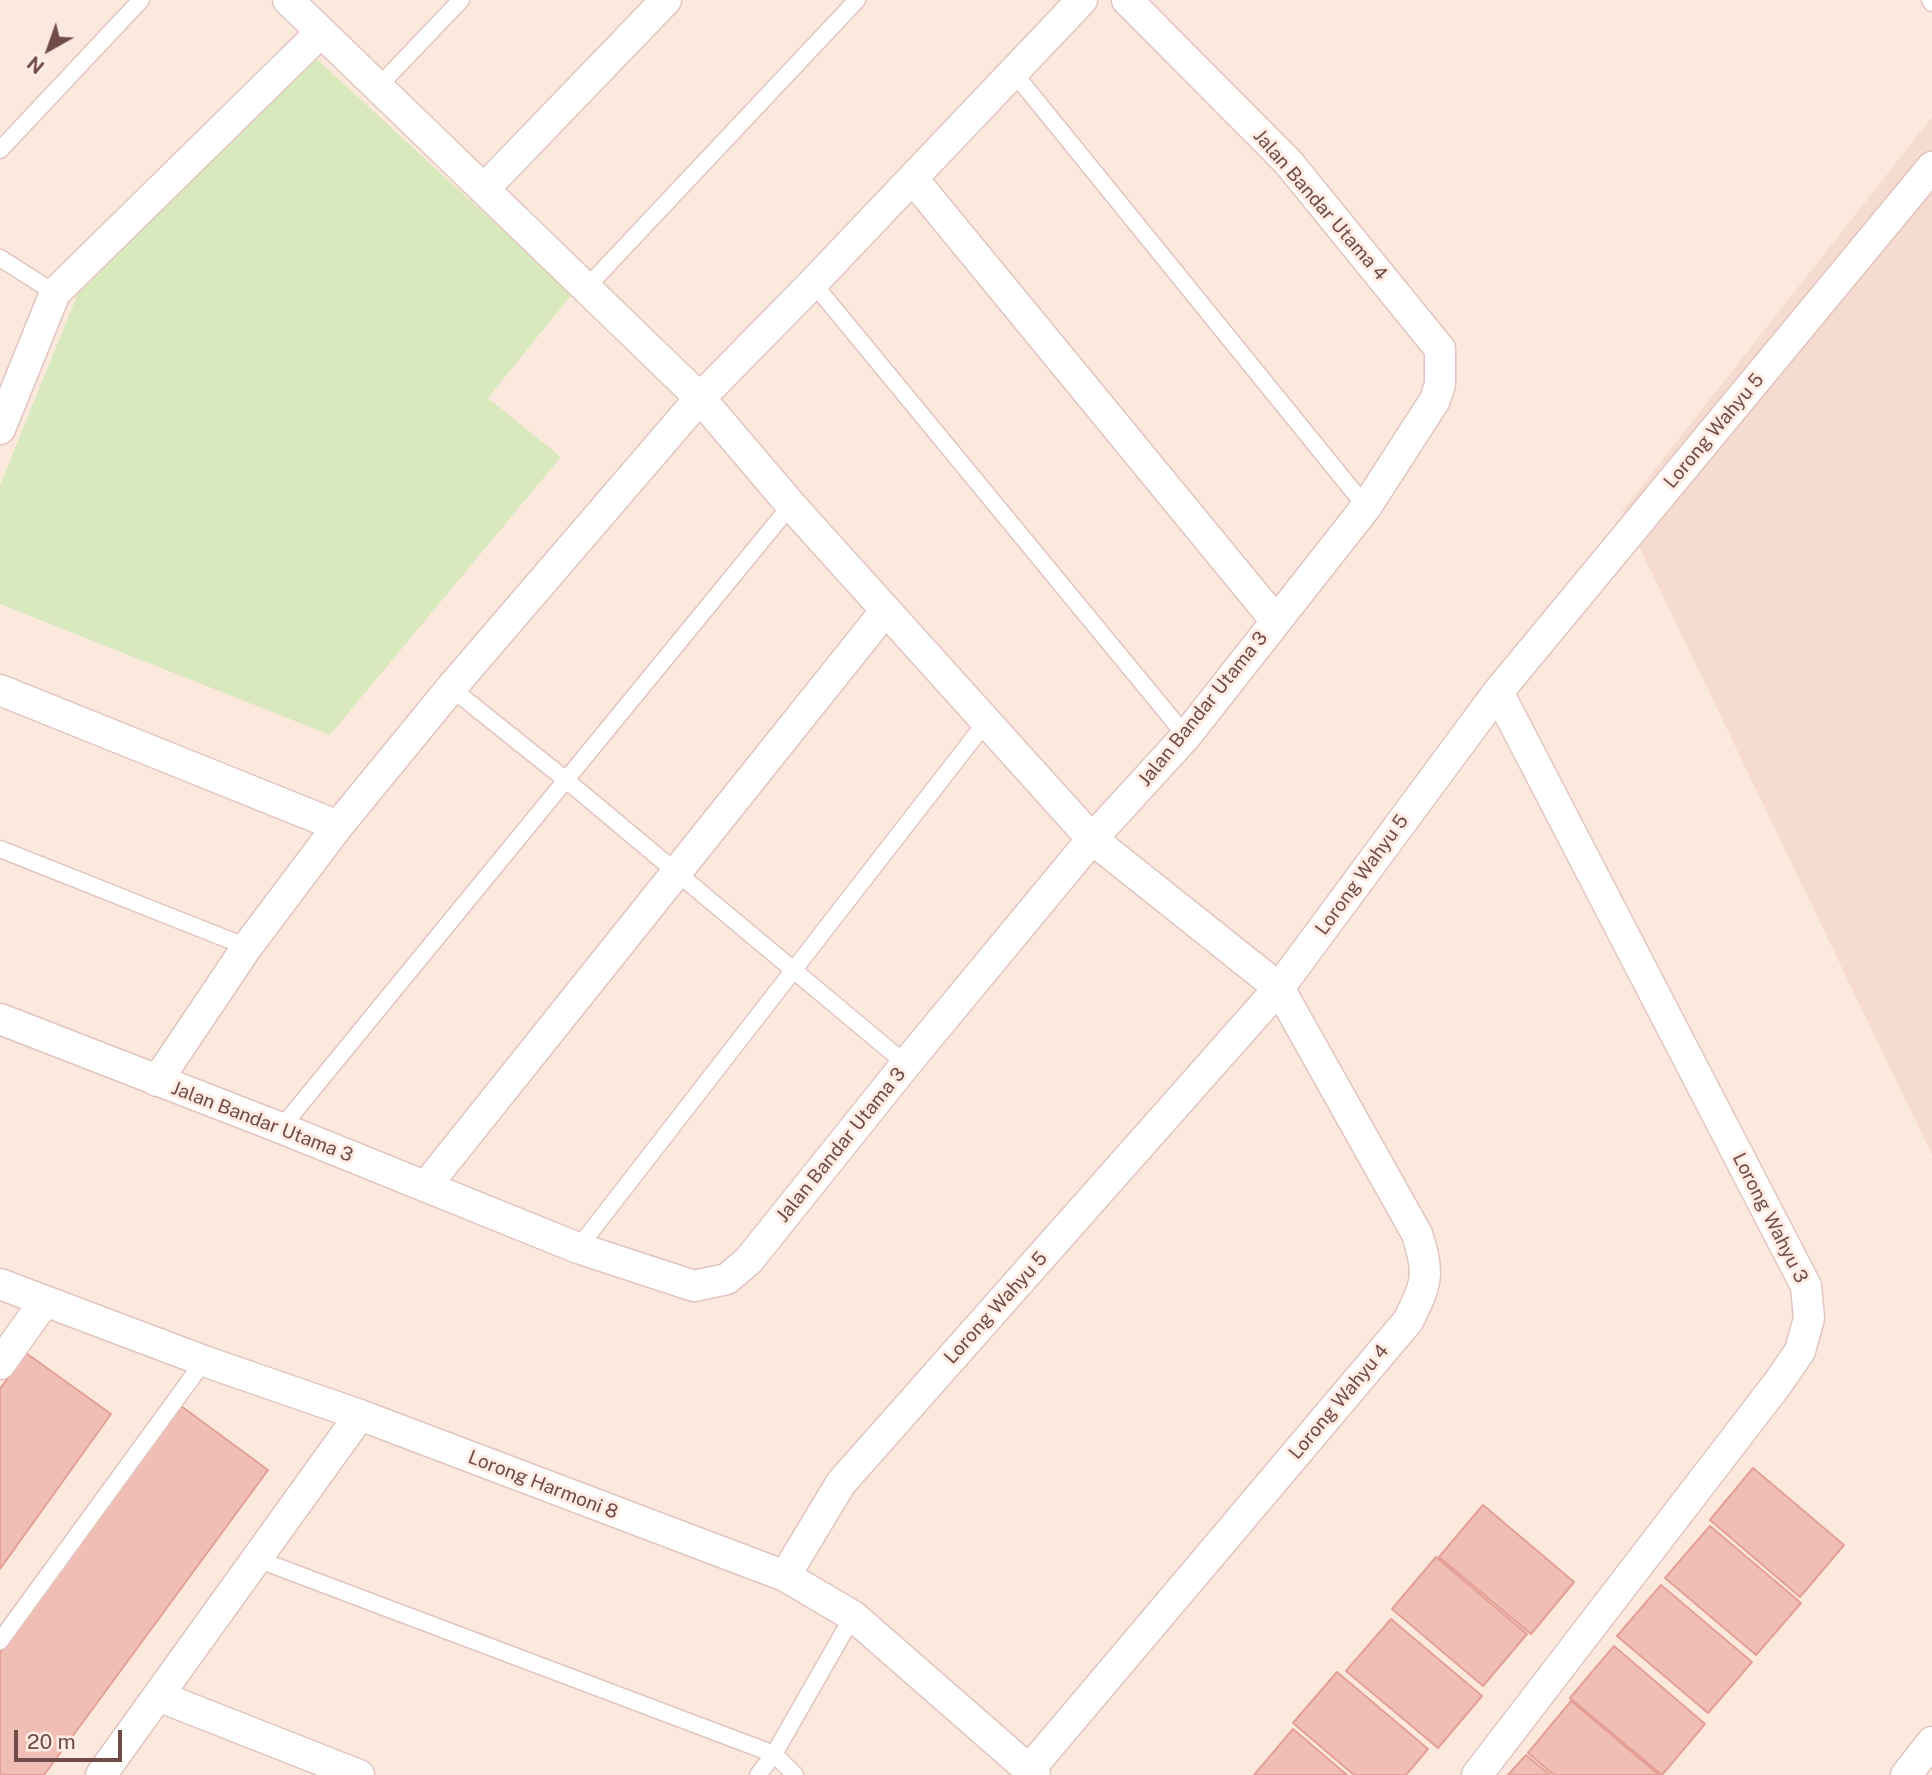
<!DOCTYPE html>
<style>
body{margin:0}
#map{position:relative;width:1932px;height:1775px;overflow:hidden;background:#fce9de;font-family:"Public Sans",sans-serif}
canvas{display:block}
.north{position:absolute;left:14px;top:14px;width:70px;height:70px;-webkit-text-stroke:5px #ffede4;paint-order:stroke;rotate:220deg;font-size:19px;font-weight:700;line-height:28px;text-align:center;color:#714b47}
.north::after{content:'';display:block;margin:auto;width:24px;height:32px;background:#714b47;clip-path:polygon(50% 0,100% 100%,50% 72%,0 100%)}
.scale{position:absolute;left:14px;top:1730px;width:108px;height:32px;box-sizing:border-box;border:4px solid #714b47;border-top:0;padding-left:9px;font-size:21px;line-height:24px;white-space:nowrap;color:#714b47;-webkit-text-stroke:5px #ffede4;paint-order:stroke}
</style>
<div id="map">
<canvas width="1932" height="1775"></canvas>
<div class="north">N</div>
<div class="scale">20 m</div>
</div>
<script>
const context = document.querySelector('canvas').getContext('2d');
context.lineJoin = 'round';
function fillPath(path, color) { context.fillStyle = color; context.fill(path, 'evenodd'); }
function trace(path, color, width, dash) { context.strokeStyle = color; context.lineWidth = width; context.lineCap = dash ? 'butt' : 'round'; context.setLineDash(dash || []); context.stroke(path); }
function label(font, color, halo, rows, align = 'center') {
  context.font = font + ' "Public Sans",sans-serif'; context.lineWidth = 6; context.setLineDash([]); context.textBaseline = 'middle'; context.strokeStyle = halo; context.fillStyle = color; for (const [text, x, y, turn = 0] of rows) {
    context.save(); context.translate(x, y); context.rotate((+turn || 0) * Math.PI / 180); context.textAlign = isNaN(turn) ? turn : align; if (halo) context.strokeText(text, 0, 0); context.fillText(text, 0, 0); context.restore();
  }
}
fillPath(new Path2D(`
 M1932,117V1155L1622,511Z`), '#f5dbd0');
fillPath(new Path2D(`
 M308,51L572,294L488,398L561,457L330,735L0,604V485L87,271Z`), '#dae9bd');
const building = new Path2D(`
 M26,1353L111,1414L0,1569V1389Z
 M181,1406L268,1470L44,1775H0V1653Z
 M1753,1468L1844,1545L1800,1597L1710,1520Z
 M1483,1505L1574,1582L1531,1634L1439,1557Z
 M1710,1526L1801,1603L1756,1655L1665,1578Z
 M1436,1557L1527,1634L1483,1686L1392,1609Z
 M1661,1585L1752,1662L1708,1713L1617,1636Z
 M1391,1619L1482,1696L1438,1748L1346,1671Z
 M1614,1646L1705,1724L1662,1775L1570,1698Z
 M1337,1672L1428,1749L1406,1775H1354L1293,1723Z
 M1571,1701L1659,1775H1554L1528,1753Z
 M1293,1729L1347,1775H1254Z
 M1526,1755L1550,1775H1508Z`);
fillPath(building, '#f1beb6');
trace(building, '#e4a096', 2);
const lane = new Path2D(`
 M1930,0L1932,3
 M1014,73L1366,507
 M378,87L461,0
 M0,150L141,0
 M0,258L55,293
 M813,283L1186,736
 M586,288L857,0
 M451,688L566,780L906,1064
 M0,849L247,947
 M281,1128L791,505
 M578,1248L986,722
 M257,1559L774,1754L795,1775
 M0,1641L204,1361
 M758,1775L774,1754L853,1616`);
const street = new Path2D(`
 M288,0L700,398L791,505L1092,839L1279,988L1417,1234C1430,1274 1427,1284 1408,1321L1029,1770
 M913,179L1276,621
 M484,189L666,0
 M0,429L55,293L321,32
 M0,690L338,826
 M0,1019L281,1128L578,1248L694,1286L727,1279L749,1260L906,1064L1092,839L1186,736L1366,507L1435,400L1440,384V349L1288,162L1127,0
 M157,1081L247,947L338,826L451,688L700,398L813,283L1082,0
 M426,1186L886,610
 M0,1284L204,1361L360,1415L785,1576L853,1616L1035,1775
 M0,1364L44,1302
 M785,1576L841,1483L1279,988L1498,692L1932,167
 M158,1696L359,1775
 M101,1775L360,1415
 M1477,1775L1778,1383L1800,1351L1809,1318L1806,1286L1498,692
 M1906,1775L1932,1742`);
trace(lane, '#e1c5be', 19);
trace(street, '#e1c5be', 33);
trace(lane, '#fff', 16);
trace(street, '#fff', 30);
label('19px', '#714b47', '#ffede4', [
 ["Jalan Bandar Utama 4",1320,205,49],
 ["Lorong Wahyu 5",1714,431,-50],
 ["Jalan Bandar Utama 3",1203,709,-51],
 ["Lorong Wahyu 5",1362,875,-54],
 ["Jalan Bandar Utama 3",262,1122,21],
 ["Jalan Bandar Utama 3",841,1145,-51],
 ["Lorong Wahyu 3",1770,1218,63],
 ["Lorong Wahyu 5",996,1308,-48],
 ["Lorong Wahyu 4",1339,1402,-50],
 ["Lorong Harmoni 8",543,1485,21]
]);
</script>
